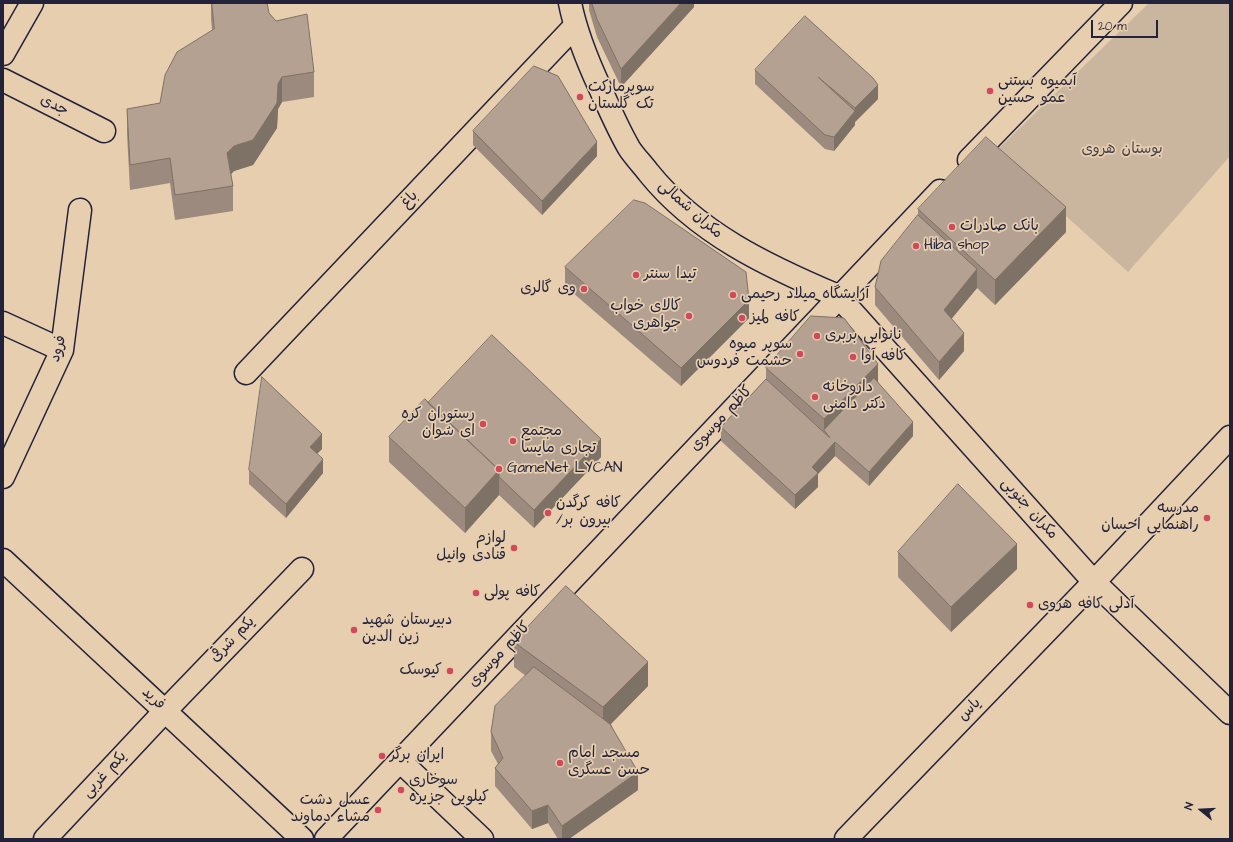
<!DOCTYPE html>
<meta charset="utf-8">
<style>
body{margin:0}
#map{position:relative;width:1233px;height:842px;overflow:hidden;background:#e7ceaf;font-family:"Architects Daughter",sans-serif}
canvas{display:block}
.frame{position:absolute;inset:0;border:4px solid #22223b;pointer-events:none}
.north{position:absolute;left:1181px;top:790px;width:40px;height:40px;-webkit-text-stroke:3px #e7ceaf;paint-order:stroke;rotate:288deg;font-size:11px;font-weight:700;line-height:16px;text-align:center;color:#22223b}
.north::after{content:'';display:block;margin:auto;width:14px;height:18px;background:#22223b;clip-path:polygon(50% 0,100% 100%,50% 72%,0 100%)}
.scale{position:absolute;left:1091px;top:20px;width:67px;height:18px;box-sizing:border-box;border:2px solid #22223b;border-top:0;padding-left:5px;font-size:12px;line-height:14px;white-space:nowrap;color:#22223b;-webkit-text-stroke:3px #e7ceaf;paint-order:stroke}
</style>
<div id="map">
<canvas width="1233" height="842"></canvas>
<div class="frame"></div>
<div class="north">N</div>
<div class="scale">20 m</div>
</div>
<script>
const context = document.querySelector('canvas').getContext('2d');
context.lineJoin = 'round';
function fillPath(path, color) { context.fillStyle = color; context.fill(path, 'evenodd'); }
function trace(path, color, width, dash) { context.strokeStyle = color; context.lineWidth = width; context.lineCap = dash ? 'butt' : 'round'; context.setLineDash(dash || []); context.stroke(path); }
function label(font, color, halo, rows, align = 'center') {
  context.font = font + ' "Architects Daughter","Playpen Sans Arabic",sans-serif'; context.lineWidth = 3.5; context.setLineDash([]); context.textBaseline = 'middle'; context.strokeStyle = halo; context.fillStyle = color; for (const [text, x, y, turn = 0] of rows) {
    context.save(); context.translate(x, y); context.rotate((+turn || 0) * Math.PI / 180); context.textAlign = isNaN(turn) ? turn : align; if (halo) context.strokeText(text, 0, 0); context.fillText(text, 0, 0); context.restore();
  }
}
fillPath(new Path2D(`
 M1149,3H1230V156L1128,272L995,152Z`), '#cab59e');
const street = new Path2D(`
 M570,3C576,33 587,60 600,88C609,108 618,129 629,148C634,156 642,164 648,172C697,233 767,266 838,296L1094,582L1230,713
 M3,54L32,3
 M3,80L104,131
 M3,323L62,350
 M246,373L575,26
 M3,477L62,350L80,210
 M3,560L302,839
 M45,839L165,711L302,569
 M846,839L1094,582L1230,437`);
const secondary = new Path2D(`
 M969,160L1121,3
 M400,761L482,839
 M326,839L940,191`);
trace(street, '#22223b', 25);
trace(secondary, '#22223b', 25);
trace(street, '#e7ceaf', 22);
trace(secondary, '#e7ceaf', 22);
fillPath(new Path2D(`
 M211,3H267L269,13L314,72V97L282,102L278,109L277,128L253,165L234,171L231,174L233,186V211L175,220L170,183L130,190L127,134V109L160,103L212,30L211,19Z
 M589,3H694V7L621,87L597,37L589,10Z
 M755,70L878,99L855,122V125L834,151L825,149L755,84Z
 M473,131L597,156L542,215L473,145Z
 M918,209L1066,232L995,305L977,288L951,319L964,351L939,380L875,305V287L918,215Z
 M565,267L749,318L681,386L565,286Z
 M766,368L878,382L913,436L869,486L835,456L818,474V487L795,509L721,441V427L766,379Z
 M428,403L601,457L534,528L499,495L465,533L389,462V437Z
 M322,449L317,453L323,473L286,518L249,484V470Z
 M898,552L1017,569L951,632L898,577Z
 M514,642L648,686L611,724L638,790L569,839H558L548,823L532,829L495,786V768L498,764L491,751V732L526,676L514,667Z`), '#9b8a7d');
fillPath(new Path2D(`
 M681,3H694V7L621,87V69Z
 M282,77V102L278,109L277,128L253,165L234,171L227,178V153Z
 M878,85V99L855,122V125L834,151V137L855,111V108Z
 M597,142V156L542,215V201Z
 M1066,207V232L995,305V280Z
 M977,269V288L944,328V310Z
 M749,300V318L681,386V368Z
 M964,333V351L939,380V362Z
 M878,364V389L824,430V444V419Z
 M913,422V436L869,486V472Z
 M322,434V449L310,461V447Z
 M601,439V457L534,528V510Z
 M835,442V456L818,474V487L795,509V495L812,467Z
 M323,459V473L286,518V504Z
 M499,470V495L465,533V508Z
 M1017,544V569L951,632V607Z
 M648,662V686L603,732V707Z
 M638,772V790L569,839H562V826Z
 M548,805V823L532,829V811Z`), '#7e7166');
const building = new Path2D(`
 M212,3H267L269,13L276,21L307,14L314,72L282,77L278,84L277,103L253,140L234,146L227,153L233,186L175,195L170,158L130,165L127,109L160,103L165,75L177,52L214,29Z
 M592,3H681L621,69L597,19Z
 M805,16L873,78L878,85L855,108L818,77L855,111L834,137L825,135L755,70Z
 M534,66L558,76L597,142L542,201L473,131Z
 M986,137L1066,207L995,280L918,209Z
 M634,200L645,203L746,272L749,300L681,368L565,267Z
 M918,215L977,269L944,310L964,333L939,362L875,287L881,261Z
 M811,316L844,318L878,364L824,419L766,368Z
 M492,335L601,439L534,510L499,477V470L428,403Z
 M262,377L322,434L310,447L323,459L286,504L249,470Z
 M874,378L913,422L869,472L835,442L812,467L818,473L795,495L721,427L766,379L830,438L824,430Z
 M425,399L499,470L465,508L389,437Z
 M958,484L1017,544L951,607L898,552Z
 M566,586L648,662L603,707L514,642Z
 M534,667L610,724L638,772L562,826L548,805L532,811L495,768L503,758L491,732L495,706Z`);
fillPath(building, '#b4a191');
trace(building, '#7e7166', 1);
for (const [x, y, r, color] of [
 [990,91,4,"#d1495b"],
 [580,97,4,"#d1495b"],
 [952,227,4,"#d1495b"],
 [916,246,4,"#d1495b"],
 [636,275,4,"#d1495b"],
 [584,289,4,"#d1495b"],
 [733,295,4,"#d1495b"],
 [689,316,4,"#d1495b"],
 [742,318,4,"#d1495b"],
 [817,336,4,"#d1495b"],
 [800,354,4,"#d1495b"],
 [853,357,4,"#d1495b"],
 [815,397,4,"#d1495b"],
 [483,424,4,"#d1495b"],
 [513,441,4,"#d1495b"],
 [499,469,4,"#d1495b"],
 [548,513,4,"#d1495b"],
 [1207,518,4,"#d1495b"],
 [514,548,4,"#d1495b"],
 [476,593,4,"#d1495b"],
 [1030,605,4,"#d1495b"],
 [354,630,4,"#d1495b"],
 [450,671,4,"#d1495b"],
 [382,756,4,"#d1495b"],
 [560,763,4,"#d1495b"],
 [401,790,4,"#d1495b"],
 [378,810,4,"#d1495b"]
]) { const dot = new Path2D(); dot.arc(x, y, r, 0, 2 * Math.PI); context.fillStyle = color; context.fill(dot); trace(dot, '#e7ceaf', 1.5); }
label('15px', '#22223b', '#e7ceaf', [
 ["آبمیوه بستنی",998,82],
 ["عمو حسین",998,99],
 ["سوپرمارکت",588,88],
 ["تک گلستان",588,105],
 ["بانک صادرات",960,227],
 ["Hiba shop",924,246],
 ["تیدا سنتر",644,275],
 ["وی گالری",576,289,"right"],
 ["آرایشگاه میلاد رحیمی",741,295],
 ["کالای خواب",681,307,"right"],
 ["جواهری",681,324,"right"],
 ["کافه لمیز",750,318],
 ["نانوایی بربری",825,336],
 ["سوپر میوه",792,345,"right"],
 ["حشمت فردوس",792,362,"right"],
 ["کافه آوا",861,357],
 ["داروخانه",823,388],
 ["دکتر دامنی",823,405],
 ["رستوران کره",475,415,"right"],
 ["ای سُوان",475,432,"right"],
 ["مجتمع",521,432],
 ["تجاری مايسا",521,449],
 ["GameNet LYCAN",507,469],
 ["کافه کرگدن",556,504],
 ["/بیرون بر",556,521],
 ["مدرسه",1199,509,"right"],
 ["راهنمایی احسان",1199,526,"right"],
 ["لوازم",506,539,"right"],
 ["قنادی وانیل",506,556,"right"],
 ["کافه پولی",484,593],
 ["آدلی کافه هروی",1038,605],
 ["دبیرستان شهید",362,621],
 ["زین الدین",362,638],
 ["کیوسک",442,671,"right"],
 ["مسجد امام",568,754],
 ["حسن عسگری",568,771],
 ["ایران برگر",390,756],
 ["سوخاری",409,781],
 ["کیلویی جزیره",409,798],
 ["عسل دشت",370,801,"right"],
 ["مشاء دماوند",370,818,"right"]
], 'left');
label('15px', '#22223b', '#e7ceaf', [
 ["جدی",54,106,27],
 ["باغ",410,200,-47],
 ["مکران شمالی",690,210,41],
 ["فرود",59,349,-74],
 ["کاظم موسوی",722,419,-47],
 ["مکران جنوبی",1029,509,48],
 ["یکم شرقی",233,640,-46],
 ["کاظم موسوی",500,655,-47],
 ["فرید",153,699,43],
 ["یاس",970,710,-46],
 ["یکم غربی",105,775,-47]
]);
label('15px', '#443f4f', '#e7ceaf', [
 ["بوستان هروی",1122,150]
]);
</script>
